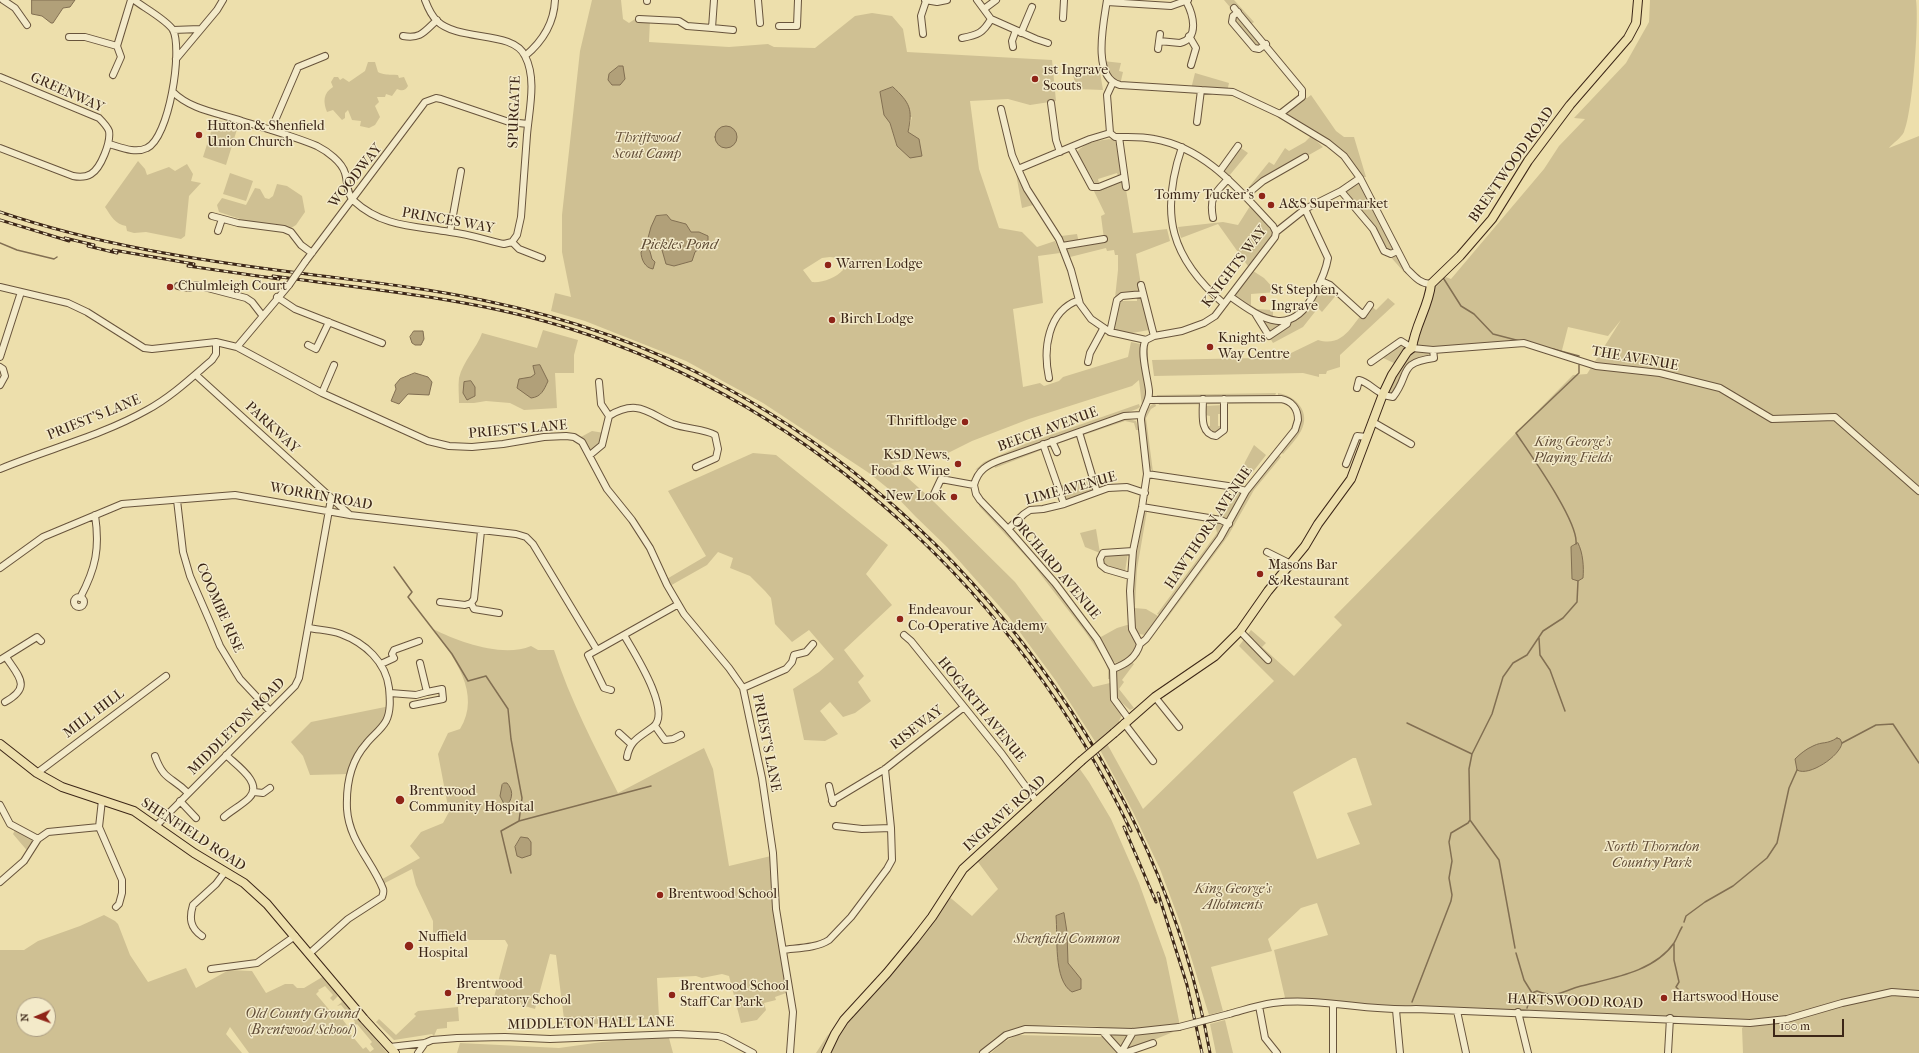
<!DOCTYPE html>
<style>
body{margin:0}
#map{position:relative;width:1919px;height:1053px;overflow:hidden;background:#eddfac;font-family:"IM FELL French Canon",serif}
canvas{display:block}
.north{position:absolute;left:16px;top:997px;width:40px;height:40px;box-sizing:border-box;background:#f3eac9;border:1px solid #aa9c82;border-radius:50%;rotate:268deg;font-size:11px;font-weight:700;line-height:16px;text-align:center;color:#3c2617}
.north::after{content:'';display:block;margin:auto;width:14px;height:18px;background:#8f2418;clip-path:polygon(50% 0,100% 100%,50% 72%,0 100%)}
.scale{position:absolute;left:1773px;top:1019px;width:71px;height:18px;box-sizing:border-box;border:2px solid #3c2617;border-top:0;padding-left:5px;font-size:12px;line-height:14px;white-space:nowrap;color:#3c2617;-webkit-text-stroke:3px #f3eac9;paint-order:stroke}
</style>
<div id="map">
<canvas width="1919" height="1053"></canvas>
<div class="north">N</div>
<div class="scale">100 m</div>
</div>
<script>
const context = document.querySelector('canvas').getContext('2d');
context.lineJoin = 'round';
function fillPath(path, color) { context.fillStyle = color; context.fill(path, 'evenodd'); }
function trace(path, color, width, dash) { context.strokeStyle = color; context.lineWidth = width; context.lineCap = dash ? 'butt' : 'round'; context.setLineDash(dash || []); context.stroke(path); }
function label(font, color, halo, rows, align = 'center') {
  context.font = font + ' "IM FELL French Canon",serif'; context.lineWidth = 3; context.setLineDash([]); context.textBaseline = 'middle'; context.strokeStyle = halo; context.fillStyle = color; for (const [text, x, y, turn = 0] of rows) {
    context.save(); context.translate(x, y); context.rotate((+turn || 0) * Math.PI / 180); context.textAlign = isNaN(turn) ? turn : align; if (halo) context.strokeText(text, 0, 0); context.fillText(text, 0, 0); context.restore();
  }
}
fillPath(new Path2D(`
 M592,0H621L623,19L629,23L635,19L650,20L649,42L729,47L768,44L774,47L815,48L855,16L872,13L892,16L903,29L907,52L1052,60L1056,101L1030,105L1008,99L970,101L979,169L999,228L1022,232L1037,247L1055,241L1060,253L1038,256L1043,303L1013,309L1023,387L1040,383L1044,386L1059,381L1063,377L1128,357L1131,342L1140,344C1143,360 1152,392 1142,406L1139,380L1132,386L1029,419L972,441L946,454L927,455L917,459L891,463L928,496L1015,582L1093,687L1110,683C1110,700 1114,701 1122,715L1119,721L1123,726L1105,740L1143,809L1274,681L1239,646L1251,630L1266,643L1262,647L1294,676L1342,625L1334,617L1573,375L1587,374L1621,320L1608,336L1568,327L1561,354L1517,344L1433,350L1434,358L1413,362L1395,394L1383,395L1398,365L1379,356L1398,342L1412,347L1430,292L1441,275L1451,279L1544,169L1559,146L1585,119L1574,118L1626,63L1649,22L1650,0H1916C1919,21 1913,111 1904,132C1901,138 1893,143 1889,148L1919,136V1053H1743L1742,1028L1749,1023L1286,1002L1274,950L1328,935L1317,903L1301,908L1268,939L1272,951L1211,967L1223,1011L1209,1015L1181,925L1160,869L1133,812L1098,746L1056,681L1008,616L947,547L916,517L890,490L869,473L763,403L686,361L585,321L551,311L555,293L571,297L562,252V215L580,51ZM912,117L908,132L897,146L890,123ZM830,257L838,258L843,265V270C836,278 822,283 812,282L803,270L822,258ZM1353,758H1356L1372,805L1347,813L1360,844L1317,859L1293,792Z
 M1224,0H1234L1254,22L1250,25L1266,44L1259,49L1232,22L1235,13Z
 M1103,61L1121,63L1119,71L1123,72L1120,85L1113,82Z
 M368,62H375L378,72C386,76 390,74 398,75L399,78L404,77L408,86C405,91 402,91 397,89L392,96L386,94L385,97H377L379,102L375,106L380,117L375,125L369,128L360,126L361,121L352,120L348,110L345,113V118L342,120L333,110L327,112C323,102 323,93 333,87L331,82L334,77H338L340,80L343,78L349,82L365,71Z
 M1074,67V71L1100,72L1103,90L1076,89L1073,74H1067L1066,68Z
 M1195,73L1229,83L1227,92L1191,89Z
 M1311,95L1336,131L1344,137H1354L1366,177H1359L1344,157L1280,114L1302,97L1307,98Z
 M215,119L238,126L226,165L203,157Z
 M1311,136L1323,147L1263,181L1251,190L1248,188L1269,162L1274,165L1285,148L1289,151L1305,142Z
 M1115,139L1121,173L1118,176L1117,173L1098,179L1099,183H1095L1077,152C1085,142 1104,139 1115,139Z
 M1238,146L1248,153L1229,176L1221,169Z
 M138,161L145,169L147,175L169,167L175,171L187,164L193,174L191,181L201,183L189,196L185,236L181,239L146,232L134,233L127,231L126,226C115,224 111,216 105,207Z
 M1019,172L1037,204L1022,208L1016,173Z
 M230,173L253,181L246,201L223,194Z
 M1124,177L1133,233L1167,229L1170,241L1136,254L1141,285L1140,292L1116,298H1115L1118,270V255H1115L1114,250L1107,251L1106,248L1066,258L1059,239L1061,236L1077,234L1079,243L1104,239L1101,216L1105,214L1092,187Z
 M1360,178L1407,269L1404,272L1388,254L1341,191Z
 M277,184L287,186L302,196L305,212L296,225L291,228L246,221L219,212L217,205L222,198L246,205L255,188L260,189L265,198L269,199L273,196Z
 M1252,203L1276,232L1250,269L1264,278L1277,292L1251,294V305L1257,309L1273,310V320L1294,319L1321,281L1338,293L1322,312L1318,308L1303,327L1273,343L1256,315L1231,297L1250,269L1218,224L1181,238L1178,227L1223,222L1238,225Z
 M1137,297L1141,298L1149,330L1132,333L1116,331L1114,325L1117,302L1123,298V301H1137Z
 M1388,298L1395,304L1340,355V367L1327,371L1326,374H1319V377L1303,373L1154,376L1152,360L1261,358L1289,354L1318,340C1346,348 1352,322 1370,305L1376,310Z
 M543,330L578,340L574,355V373H555L557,408L524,410L510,403L486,401L474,403H459C459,395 458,386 459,378C463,361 477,348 482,333L537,348Z
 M1276,393L1275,396L1156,398L1157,395Z
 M1278,393C1297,396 1311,413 1301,431C1296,440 1289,447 1283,454L1281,452C1292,438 1310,422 1296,404L1278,397Z
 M1277,401V403L1159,405L1158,402Z
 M1155,403L1156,406L1151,409L1146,418L1153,472L1149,466C1147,449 1135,411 1155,403Z
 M1139,404L1140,407L1137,409C1096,424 1054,436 1013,452C1006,455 978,470 975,470L984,462L1025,444Z
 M1223,405V414H1218V426H1223L1220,432L1213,434L1206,426H1210V416L1205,415V406Z
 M1125,418L1136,421L1139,430H1136L1134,423L1125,421L1057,444L995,468L994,465Z
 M592,431L604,433L603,441L590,455L579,438Z
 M1254,445L1266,455L1242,486H1238L1245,462Z
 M753,453L776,455L888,545L866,574L892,605L844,650L864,676L858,682L871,701L855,713L843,717L830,702L820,711L838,734L825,741L804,740L793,689L819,672L834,659L809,630L792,642L775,624L771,598L765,591L750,576L730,568L733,558L718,552L707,565L668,587L665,580L706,556L668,491Z
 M1278,455L1281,457L1254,490L1228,536L1165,621L1163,619L1230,527L1249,491Z
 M1091,476L1095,491L1065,501L1060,486Z
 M1234,490H1239L1243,494L1229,519L1223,518L1224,505L1228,506L1232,501Z
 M980,504C1012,535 1040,569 1067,604C1084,626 1109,650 1111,679H1108V670L1105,661L1086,633L1030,561L979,506Z
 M1147,511L1137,569L1135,605H1133L1134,568L1144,514Z
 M1211,521H1217L1222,524L1223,530L1159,615L1157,614L1217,533L1215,524Z
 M1096,529L1100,553L1085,547L1080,533Z
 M1128,552L1125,572L1104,564L1102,556Z
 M1134,608L1146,609L1158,616L1145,635L1139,634L1135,629Z
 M1127,625H1129L1138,646L1129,658L1116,663L1112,661L1099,638L1117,628Z
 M433,629C459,642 503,658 531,646L538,650H554C570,700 595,747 618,793L704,748L713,769L729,866L771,856L772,902L778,933L786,993L775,997L776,1000L764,1003L766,1010L757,1020L741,1023L729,976L722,974L702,978L696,976L657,978L659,1018L565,1027L556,955L550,954L535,1009L494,997L508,945L505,940H433V921L416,885L412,869L381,885L379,881L420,858L410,846L421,832L443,823L449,812L438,754L448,733L460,729C482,694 454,657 433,629Z
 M1131,662L1134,664L1122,680L1124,682L1119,689L1134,708L1130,710L1120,701L1116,693L1115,672L1117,668Z
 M390,706L388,714L365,744L350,774L310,775L303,756L291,742L311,722Z
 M1077,765L1089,782L1111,819L1139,883L1166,958L1179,1021V1027L1170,1029L1173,1032L1122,1053H991L1002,1043L1017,1035L1107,1037L1103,1032L1110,1028C1088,1025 1031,1023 1011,1030C998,1034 988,1043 979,1053H816L827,1036L843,1020L842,1023L946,894L972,916L998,889L975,858Z
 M16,828L38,839L30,854L13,834Z
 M104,915L115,921L118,924L130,955L148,982L186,968L196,988L229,970L252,971L266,993L285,984H293L297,988H304L324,976L387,1053H249L230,1027L226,1034L242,1053H0V950H24L38,941L80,926ZM325,986L333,995L330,998L333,1001L338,996L342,1002L337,1006L341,1005L346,1011L344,1013L349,1020L352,1018L355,1022L353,1025L354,1026L357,1024L372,1042L370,1044L374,1049L370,1052L366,1047L363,1049L347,1030L349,1028L340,1016L337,1019L316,994L319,991L318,990ZM24,1005H48V1029H24Z
 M458,1007L459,1021L447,1022V1028L437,1029L434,1036L432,1034L394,1040L376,1022L379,1019L396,1035L416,1016L414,1014L418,1011Z
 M1225,1020L1233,1053H1216L1210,1024Z
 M643,1038H669L673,1053H457L460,1043L559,1048L602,1042Z`), '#cfc093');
const water = new Path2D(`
 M32,0H75L70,7L63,8L53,23H51L42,16L32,14Z
 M619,66H623L625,79L620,85H612L608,80L609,74Z
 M893,87C910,103 913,109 908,132L919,139L922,156L910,158L897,146L890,123L884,115L880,92Z
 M715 137a11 11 0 1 1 22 0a11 11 0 1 1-22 0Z
 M667,215L671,220L686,224L691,232H699L708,236V242L695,252L692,261L674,266L666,264L662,250L648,238L651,227L656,216Z
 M649,248L652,259L655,262L653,269C645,268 641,259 641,252L644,249Z
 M414,331H423L424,339L421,345H415L412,343L410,337Z
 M540,365L548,381C544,390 541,397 531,398L517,388L519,379L531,377L535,374L533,366Z
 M415,373L428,377L432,382L429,395L408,394L399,404L391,401L396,389L395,385L400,379Z
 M471,381L475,387V396L467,400L463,393L464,382Z
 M1578,543C1583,553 1584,567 1583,578L1578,581L1572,579L1571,547Z
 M1837,738L1840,739L1842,743C1840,756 1809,777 1797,770L1795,759C1800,754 1806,749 1813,746C1823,741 1826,745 1837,738Z
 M504,783H507C513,790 513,797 508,804H504L500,796L502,785Z
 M521,837L528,838L531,842V855L522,858L517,856L515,847Z
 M1064,913L1067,932L1068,963L1081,979V989L1072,992C1053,980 1058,937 1056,916Z`);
fillPath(water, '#b1a079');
trace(water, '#826f52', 1);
trace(new Path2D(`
 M0,243L17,250L54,259L57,257
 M1442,276L1461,306L1474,314L1493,334L1520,341
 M1553,349L1579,356
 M1576,544C1579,522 1530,454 1516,433L1579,373V365
 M394,567L412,592L408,597L452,654L468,681L486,676L508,709L511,739L522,798L519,821
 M1539,638L1540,655L1550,670L1565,711
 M1407,723L1472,754
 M1842,743L1876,725L1893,724L1919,763
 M1470,820L1499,860L1515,948
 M511,873L501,831L519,821L651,786
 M1684,922L1686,916L1705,902L1733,886L1767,858L1777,843L1789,788L1797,770
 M1674,944V960L1679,982L1676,987L1680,991
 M1516,953L1524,980L1532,993
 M1412,1002L1451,901L1452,895L1449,878L1452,861L1449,842L1451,833L1468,823L1470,820L1469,769L1472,754L1492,714L1503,677L1513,663L1527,655L1543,631L1563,618L1577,602L1578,581
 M1527,1008L1532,993L1537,991C1557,999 1562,991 1581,986C1612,978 1654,972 1674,943C1677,938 1679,932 1682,927`), '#826f52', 1.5);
const minor = new Path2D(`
 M3,0L15,8L27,25
 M425,0C428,8 431,15 437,21C459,42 513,30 525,56C537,79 529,110 527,135C525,162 523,189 521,217L517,235L512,242
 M758,0L760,23
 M925,0L937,2L947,0
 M977,0L991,19L1036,39L1048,43
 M1107,0C1104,21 1091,78 1120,85L1233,92L1280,114L1328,143L1344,156L1360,178L1407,269C1414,276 1420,284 1431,284
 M647,1V0
 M1107,2L1171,6L1188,0
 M1234,8L1302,90V97L1280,114
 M984,9L996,0
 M1238,12L1233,16L1232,22L1254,48L1259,49L1266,44
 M1063,18L1064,0
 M639,19L679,21L687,26L712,28L714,0
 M779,26H797L798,0
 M712,28L733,30
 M173,30L200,29
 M1021,33L1032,7
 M923,34L921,16L926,1
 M403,36C421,39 424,32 437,20
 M1189,36L1196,48L1191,65
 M69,37H85L117,46L131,0
 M962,38C978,35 983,33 991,19
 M1159,41L1180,43C1200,38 1193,14 1186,1
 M1013,47L1012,41L1016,30
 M1158,49L1160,34
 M525,56C543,41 554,23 555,0
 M176,59L217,10L223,0
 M113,75L121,57L117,46
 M0,77L99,118C103,122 107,126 109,131C111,142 101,168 91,174C86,177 78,177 73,176L0,148
 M173,92C191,110 219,113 242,121C267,129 293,136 317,146C327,151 342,162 345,173C348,182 346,194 354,201C382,227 415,226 450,232C468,234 486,240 504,244L512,242L519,249L542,258
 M1051,103L1056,140L1060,152
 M1001,109L1012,155L1018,169L1027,189L1059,239L1071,270L1080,304L1091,319L1110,332L1146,340L1154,336L1182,331L1204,323L1215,316L1275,237L1276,232L1305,209L1341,191L1360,178
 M1197,122L1201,90
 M271,130L298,67L325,56
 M1110,133L1115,137C1128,137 1141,136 1154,139C1206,148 1239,190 1273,226L1276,232
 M1110,133L1107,95L1113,82
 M1119,137L1126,187
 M109,144C120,147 135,154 147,148C169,138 183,50 173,30C167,20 143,7 134,0
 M1182,147C1159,215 1171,258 1224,304
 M1071,148L1092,187H1099L1124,177
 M1018,169L1090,139L1110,133
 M1220,171L1238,146
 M1341,191L1373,229L1384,251L1391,254L1397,251
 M1245,196L1263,181L1305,157
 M212,216L238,223L284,229L291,232L301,245L312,253
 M1213,218C1209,197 1215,193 1228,179
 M218,231L222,219
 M450,232L461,171
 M1062,246L1104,239
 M305,262L425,102L436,98L441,99L509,122L528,124
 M1321,281L1330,285L1363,315L1370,305
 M1141,285L1154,336
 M178,286L190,288L196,285L246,298L252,302L262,315
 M0,287L68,303L87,312L144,348L152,349L216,342
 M277,297L295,309L382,343
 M1231,297C1263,320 1292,339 1315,292C1321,281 1326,270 1328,258L1305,209
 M1256,315L1269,336L1287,324L1288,321
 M1110,332L1117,300L1122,296L1143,294
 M308,345L316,349L329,322
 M237,347L289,285
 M0,357L21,292
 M1088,362L1090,353L1103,329
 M1371,362L1401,341L1412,348L1433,350L1524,343L1596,366L1660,373L1720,388L1772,419L1835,417L1919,491
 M0,367L3,369L5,376L0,385
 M196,375L350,515
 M1049,378C1043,350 1047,311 1079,300
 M599,382L601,404L609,416
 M1357,388L1359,380C1368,382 1375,391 1383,394
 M322,393L334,365
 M1383,395L1393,397C1411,374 1397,363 1434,358L1433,350
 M1203,399C1203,413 1199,434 1216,436L1224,430V399
 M1373,422L1411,444
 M1079,432L1097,492
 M1052,441L1057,452
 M1043,444L1064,504
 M590,455L602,445L609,416C617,411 626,407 636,408C649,409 661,420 673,424C686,429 705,429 715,435L718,449L716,458L696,467
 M1346,464L1357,436L1367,437
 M0,469C48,449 101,436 147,410C171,397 191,378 212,360L216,354V342L237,347L322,393L428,441L449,446L472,447L503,444L544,437L566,436L574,437L582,442L607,489L632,520L650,548L667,585L684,614L729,668L743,688L762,778L773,853L776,909L793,1012L790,1053
 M1147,474L1228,486L1246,491
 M974,485C978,470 987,465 1000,460L1124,416L1141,415
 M933,496L941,479L974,485L976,494L980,500L1008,529L1055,583L1097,639L1113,669L1114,699L1128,718
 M177,500L183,552L190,576L210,622L220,646L240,679L270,711
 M1142,507L1221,520L1229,524
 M1008,529L1024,514L1030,510L1043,509L1064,504L1108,488L1127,487L1145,493
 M1267,552L1291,564
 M0,568L43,537L122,504L235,495L350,515L516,534L526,537L533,544L597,650L677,605
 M1130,576L1106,569L1101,565L1100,559L1103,553L1133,551
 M74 602a5 5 0 1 1 10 0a5 5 0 1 1-10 0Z
 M80,598C96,568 100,548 95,515
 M440,602L465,605L471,603L474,599L481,531
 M471,603L474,609L499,613
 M309,628C319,630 331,630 341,634C365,643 386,662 389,688C390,699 391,711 386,721C381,730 372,736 366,744C350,762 346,785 347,809C349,841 372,861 383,889C384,892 383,894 382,897L348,919L310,953
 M1240,631L1268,660
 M624,635C633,651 673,712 653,727C640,737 630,740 627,757
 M904,635L911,641L1002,754L1037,802
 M1140,644L1146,639L1220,538L1246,491L1295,430L1298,420C1298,409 1292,401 1281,399L1149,400
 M597,650L588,655L604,688L611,690
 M0,660L37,637L41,641
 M381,664L394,658L392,654L394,650L419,641
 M1113,669C1126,664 1136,658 1140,644L1132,629L1130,591L1133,551L1142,507L1147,474L1141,420C1141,409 1150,402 1149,391C1148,379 1139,350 1146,340
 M743,688L786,669L792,662L794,655L806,652L813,644
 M390,693L416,695L427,692L420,663
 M1155,697L1179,727
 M5,702C32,687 19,677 6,657
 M413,705L443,699L442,689L427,692
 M1124,723L1153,761
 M655,726L665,740L673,739L681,735
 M619,733L630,743
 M155,756C164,781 171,776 188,793
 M37,773L166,676
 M829,786L833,803
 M254,792L263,793L270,788
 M102,800L99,827L122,880V893L119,904L116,907
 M180,801L196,818
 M832,801L885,769L964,707
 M0,805L10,824L38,839
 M224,817C232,810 242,805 249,798C264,783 236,765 226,755
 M156,826L295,686L299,678L331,499
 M836,826L862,829L891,828
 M0,882L24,861L38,839L48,832L99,827
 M202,936C190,928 189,918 193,905L216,884L225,872
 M783,950C797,948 817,948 829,940L851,917L887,869L892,860L891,828L885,769
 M211,969L257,963L295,936
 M1333,1005V1053
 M1259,1006L1265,1038L1277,1053
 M1396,1010L1400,1053
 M1457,1011L1466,1053
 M1518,1012L1528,1053
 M1229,1014C1244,1010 1258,1005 1273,1003C1321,997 1369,1012 1416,1009L1750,1023L1787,1019L1842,1003L1892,992L1919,994
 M1103,1032L1122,1053
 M390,1047L425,1043L432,1040L457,1038L505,1037L550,1039L677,1034L718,1036L725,1038L753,1053
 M1122,1051L1133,1032
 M418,1053L425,1043
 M983,1053L1006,1035L1025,1029L1133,1032L1179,1027
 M1124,1053L1153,1043
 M1668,1053L1670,1018`);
const major = new Path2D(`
 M1114,733L1155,697L1215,656L1240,631L1268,591L1305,546L1318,524L1351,479L1383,394L1392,375L1407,352L1412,348C1415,325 1429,306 1431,284L1460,256L1492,219L1528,161L1570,105L1628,38L1636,23L1638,0
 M0,744L37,773L62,787L134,811L194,853L244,883L267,904L364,1019L395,1053
 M826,1053L835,1034L844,1020L887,973L915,939L932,917L963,869L1081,761`);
trace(minor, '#68543c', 8);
trace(major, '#3c2617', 10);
trace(minor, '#f3eac9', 6);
trace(major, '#eddfac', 8);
const rail = new Path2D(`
 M0,212C97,245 197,260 299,273C360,281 421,287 482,300C565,317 648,345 723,386C968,518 1161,778 1210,1053
 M0,220L69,241
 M65,238L94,245
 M88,246L117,253
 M113,250L194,264
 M188,266L279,279
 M273,276C373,290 474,298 571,329C819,408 1019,598 1131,831
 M1124,827L1156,902
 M1158,893L1187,985L1202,1053`);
trace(rail, '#3c2617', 3);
trace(rail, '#f3eac9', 1.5, [4.5]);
const minorBridge = new Path2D(`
 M289,285L305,262
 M1179,1027L1229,1014`);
const majorBridge = new Path2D(`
 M1081,761L1114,733`);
trace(minorBridge, '#68543c', 8, []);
trace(majorBridge, '#3c2617', 10, []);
trace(minorBridge, '#f3eac9', 6);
trace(majorBridge, '#eddfac', 8);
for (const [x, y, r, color] of [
 [1035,79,4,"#8f2418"],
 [199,135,4,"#8f2418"],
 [1262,196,4,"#8f2418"],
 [1271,205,4,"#8f2418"],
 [828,265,4,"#8f2418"],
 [170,287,4,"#8f2418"],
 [1263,299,4,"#8f2418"],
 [832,320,4,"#8f2418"],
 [1210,347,4,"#8f2418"],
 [965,422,4,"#8f2418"],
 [958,464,4,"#8f2418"],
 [954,497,4,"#8f2418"],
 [1260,574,4,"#8f2418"],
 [900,619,4,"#8f2418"],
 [400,800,5,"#8f2418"],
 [660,895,4,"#8f2418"],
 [409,946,5,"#8f2418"],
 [448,993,4,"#8f2418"],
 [672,995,4,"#8f2418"],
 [1664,998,4,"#8f2418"]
]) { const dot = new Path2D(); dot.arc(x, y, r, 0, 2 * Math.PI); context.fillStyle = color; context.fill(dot); trace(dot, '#f3eac9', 1.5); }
label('14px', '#3c2617', '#f3eac9', [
 ["1st Ingrave",1043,71],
 ["Scouts",1043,87],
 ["Hutton & Shenfield",207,127],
 ["Union Church",207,143],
 ["Tommy Tucker's",1254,196,"right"],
 ["A&S Supermarket",1279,205],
 ["Warren Lodge",836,265],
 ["Chulmleigh Court",178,287],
 ["St Stephen,",1271,291],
 ["Ingrave",1271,307],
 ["Birch Lodge",840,320],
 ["Knights",1218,339],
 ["Way Centre",1218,355],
 ["Thriftlodge",957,422,"right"],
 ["KSD News,",950,456,"right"],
 ["Food & Wine",950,472,"right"],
 ["New Look",946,497,"right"],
 ["Masons Bar",1268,566],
 ["& Restaurant",1268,582],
 ["Endeavour",908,611],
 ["Co-Operative Academy",908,627],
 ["Brentwood",409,792],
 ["Community Hospital",409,808],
 ["Brentwood School",668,895],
 ["Nuffield",418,938],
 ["Hospital",418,954],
 ["Brentwood",456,985],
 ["Preparatory School",456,1001],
 ["Brentwood School",680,987],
 ["Staff Car Park",680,1003],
 ["Hartswood House",1672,998]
], 'left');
label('14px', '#3c2617', '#f3eac9', [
 ["GREENWAY",67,93,24],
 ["SPURGATE",515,112,-88],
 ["BRENTWOOD ROAD",1512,165,-55],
 ["WOODWAY",356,176,-52],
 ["PRINCES WAY",448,221,10],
 ["KNIGHTS WAY",1235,267,-53],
 ["THE AVENUE",1635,359,10],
 ["PRIEST'S LANE",94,418,-22],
 ["PARKWAY",272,428,43],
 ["PRIEST'S LANE",518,430,-5],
 ["BEECH AVENUE",1048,430,-20],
 ["LIME AVENUE",1071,489,-15],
 ["WORRIN ROAD",321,497,10],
 ["HAWTHORN AVENUE",1209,528,-56],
 ["ORCHARD AVENUE",1055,568,50],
 ["COOMBE RISE",219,608,66],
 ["HOGARTH AVENUE",981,710,51],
 ["MILL HILL",94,714,-37],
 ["MIDDLETON ROAD",237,727,-45],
 ["RISEWAY",917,728,-38],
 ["PRIEST'S LANE",766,743,79],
 ["INGRAVE ROAD",1005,814,-42],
 ["SHENFIELD ROAD",193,835,33],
 ["HARTSWOOD ROAD",1575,1002,2],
 ["MIDDLETON HALL LANE",591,1024,-1]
]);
label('italic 14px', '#614c36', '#f3eac9', [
 ["Thriftwood",647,139],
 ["Scout Camp",647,155],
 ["King George's",1573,443],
 ["Playing Fields",1573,459],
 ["North Thorndon",1652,848],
 ["Country Park",1652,864],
 ["King George's",1233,890],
 ["Allotments",1233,906],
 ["Shenfield Common",1067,940],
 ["Old County Ground",302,1015],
 ["(Brentwood School)",302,1031]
]);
label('italic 15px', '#5f4b34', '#f3eac9', [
 ["Pickles Pond",679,245]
]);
</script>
